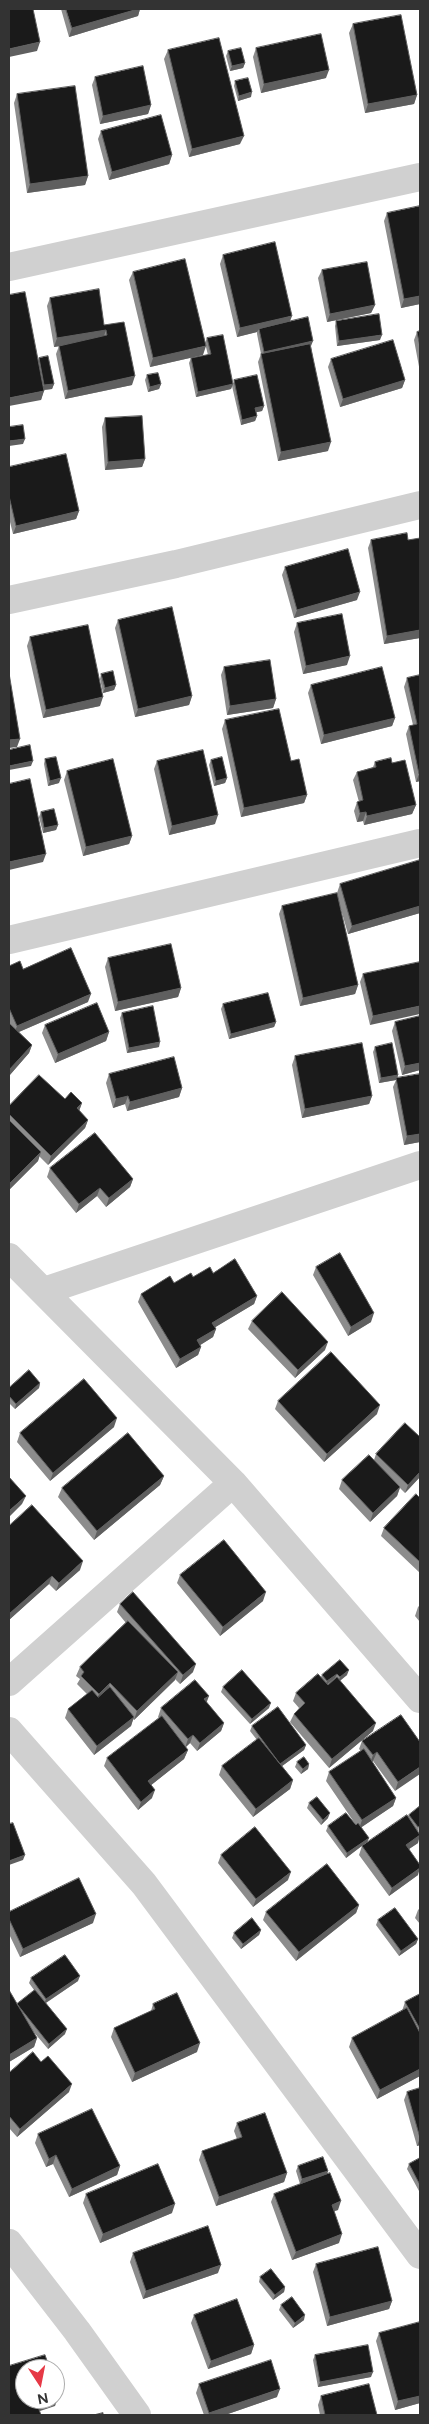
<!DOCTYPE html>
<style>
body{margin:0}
#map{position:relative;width:429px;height:2424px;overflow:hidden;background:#fff;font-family:Figtree,sans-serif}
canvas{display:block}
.frame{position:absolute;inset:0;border:10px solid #333;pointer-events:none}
.north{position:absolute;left:15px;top:2359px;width:50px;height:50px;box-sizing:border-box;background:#fff;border:1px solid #adadad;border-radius:50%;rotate:169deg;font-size:14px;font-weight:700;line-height:20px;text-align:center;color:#333}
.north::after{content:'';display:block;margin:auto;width:18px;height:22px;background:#e63946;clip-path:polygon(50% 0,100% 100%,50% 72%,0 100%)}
</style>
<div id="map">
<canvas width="429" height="2424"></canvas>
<div class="frame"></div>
<div class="north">N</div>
</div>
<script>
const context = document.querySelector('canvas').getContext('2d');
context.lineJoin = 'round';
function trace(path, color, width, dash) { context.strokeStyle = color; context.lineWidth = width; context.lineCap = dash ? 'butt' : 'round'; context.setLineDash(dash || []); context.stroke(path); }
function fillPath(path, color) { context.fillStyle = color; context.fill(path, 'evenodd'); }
trace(new Path2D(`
 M9,267L420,177
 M9,600L176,564L420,505
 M9,940L420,843
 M9,1257L233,1483L420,1699
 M44,1291L420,1165
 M9,1682L233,1483
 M9,1731L144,1884L420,2255
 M9,2243L77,2331L137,2415`), '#d0d0d0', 28);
fillPath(new Path2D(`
 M61,9H140L138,16L69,37Z
 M353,24L417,95L414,104L365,113L349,33Z
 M256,48L326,78L261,93L253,57Z
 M168,50L240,144L189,157L164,59Z
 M228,51L245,63L243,68L230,71L226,56Z
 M95,77L151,105L148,114L100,124L92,85Z
 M235,81L251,97L238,101L234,86Z
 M17,94L88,176L85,185L27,193L14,103Z
 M101,131L172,155L169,164L109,180L98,139Z
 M387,213L420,304L401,308L384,221Z
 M223,255L290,321L311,346L328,451L278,461L258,362L261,354L257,334V332L237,337L220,264Z
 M322,270L375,305L371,313L327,322L318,278Z
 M133,272L203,355L150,367L129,280Z
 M50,298L104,325L132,385L65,399L56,354L59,346L54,347L47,306Z
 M336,321L380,340L337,346L335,326Z
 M420,331V372L414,340L417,332Z
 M207,338L233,384L234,380L264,406L262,411L256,412L257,416L255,421L241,425L232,386L231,389L196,397L189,363L191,358L208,355L205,343Z
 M39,358L54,384L52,389L44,390L41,400L38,360Z
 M331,359L405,380L402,388L340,407L328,367Z
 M147,375L161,384L159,389L148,392L145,380Z
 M105,418L145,459L142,467L105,470L102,427Z
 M9,467L79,511L76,519L13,534L9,518Z
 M371,540L420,638L384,644L368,548Z
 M285,567L357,600L294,618L282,575Z
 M118,620L192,696L189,705L135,717L115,628Z
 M297,623L347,665L303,674L294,632Z
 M30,637L100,706L43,718L27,646Z
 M224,667L276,699L273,708L227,715L221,675Z
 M101,674L116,685L114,690L103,693L100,679Z
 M420,675V781L416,782L406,734L409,726L413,725L404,687L407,678Z
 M311,685L395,718L392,726L321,744L308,693Z
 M225,720L291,761L307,795L304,803L241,817L222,729Z
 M45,759L59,783L48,786L44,764Z
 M211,760L227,778L225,783L214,786L209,765Z
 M157,761L215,824L169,835L154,769Z
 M375,762L392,763L416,805L412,814L364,825L363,821L357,822L354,811L357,802H359L353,780L357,772L373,767Z
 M67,771L132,836L129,844L83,856L64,780Z
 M41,812L58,825L56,830L43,833L39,817Z
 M420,860V913L348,934L338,899L358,985L355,994L300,1006L279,914L282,906L337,893L340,884Z
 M108,958L181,988L178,997L115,1011L105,967Z
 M420,962L370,1025L360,982L363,974Z
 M9,966L23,969L88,1002L19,1032L32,1045L29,1053L9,1076Z
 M223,1004L276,1022L274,1027L229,1039L221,1009Z
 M122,1013L159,1047L127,1053L120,1018Z
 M420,1016V1070L402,1075L392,1031L395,1022Z
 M45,1025L109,1032L106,1041L55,1063L42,1033Z
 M375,1047L398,1075L397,1078L420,1142L404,1145L393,1087L396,1080L379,1083L373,1052Z
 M295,1056L372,1096L369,1104L302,1118L292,1065Z
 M109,1074L182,1088L179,1097L127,1111L125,1104L113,1108L106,1083Z
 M65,1099L82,1103L79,1111L88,1120L85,1128L48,1165L39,1156L38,1161L9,1190V1106Z
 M50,1168L133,1179L130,1187L106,1207L97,1196L76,1213L47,1177Z
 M316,1267L371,1322L348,1336L313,1275Z
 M213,1273L257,1296L254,1304L215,1327L216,1329L213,1337L200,1345L201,1347L198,1355L176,1368L138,1302L141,1294L193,1277Z
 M252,1321L325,1350L295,1378L248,1329Z
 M40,1383L39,1388L15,1409L9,1403V1388Z
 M278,1401L377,1414L324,1462L275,1409Z
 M114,1427L50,1481L17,1442L20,1433Z
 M376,1454L420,1477L405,1493L400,1488L397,1496L370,1522L339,1489L342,1480L374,1460Z
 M164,1476L160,1485L94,1540L58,1497L62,1488Z
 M420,1498V1573L381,1536L384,1528Z
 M9,1526L80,1570L56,1591L49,1584L9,1620Z
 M180,1575L263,1601L220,1636L177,1583Z
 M120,1604L193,1672L180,1684L175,1679V1680L134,1720L133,1719L131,1726L94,1755L65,1718L68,1709L87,1694L77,1684L80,1679L76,1676L80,1667L126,1623L117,1612Z
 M420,1605V1622L415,1616L418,1607Z
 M340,1660L347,1675L340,1681L373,1731L329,1768L290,1722L294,1714L299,1708L293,1701L296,1693L321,1677L322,1675Z
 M223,1687L269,1708L250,1724L221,1692Z
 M206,1702L224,1723L221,1731L197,1751L190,1743L185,1747L188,1750L184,1759L151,1785L152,1798L138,1810L104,1766L107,1758L159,1718L158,1717L161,1708Z
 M252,1726L306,1745L304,1750L282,1766L293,1780L290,1789L253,1817L219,1775L222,1766L257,1740L250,1731Z
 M362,1741L420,1742L395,1791L373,1761L372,1762L396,1798L393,1806L361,1827L369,1838L367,1842L346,1858L326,1831L328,1826L356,1825L326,1781L329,1772L361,1751L359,1749Z
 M297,1762L309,1764L308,1769L301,1774L295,1767Z
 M309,1803L328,1818L321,1825L307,1808Z
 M420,1806L418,1843L409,1849L418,1875L389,1896L359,1855L362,1846L408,1816L409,1815Z
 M221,1855L288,1880L253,1907L218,1863Z
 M359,1905L356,1913L296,1961L263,1920L266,1912Z
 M420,1908V1924L415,1918L418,1910Z
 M9,1912L93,1923L20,1957L9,1934Z
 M378,1920L418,1939L416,1944L399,1956L376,1925Z
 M261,1930L259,1935L241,1949L232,1938L234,1933Z
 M31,1978L78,1981L46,2003L65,2034L48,2049L32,2030L37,2038L34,2047L9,2062V1990L17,2004L34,1990L29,1983Z
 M420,1994V2076L377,2099L349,2047L352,2038L402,2011L405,2002Z
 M153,2004L197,2052L132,2082L111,2037L114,2028L151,2011Z
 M41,2062L69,2092L17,2137L9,2128V2073Z
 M420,2088V2145L417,2146L404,2100L407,2092Z
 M237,2123L287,2173L284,2182L216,2206L199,2160L202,2151L237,2139L234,2131Z
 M38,2134L120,2166L117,2175L69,2197L53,2164L46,2167L35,2143Z
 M420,2158V2190L419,2191L407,2169L409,2164Z
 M298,2166L328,2171L327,2174L338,2210L334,2211L339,2243L292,2260L271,2202L274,2194L300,2184L296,2171Z
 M86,2194L172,2213L100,2243L83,2203Z
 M133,2253L218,2273L143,2299L130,2262Z
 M316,2264L392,2301L389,2309L327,2326L313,2272Z
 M260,2277L285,2287L284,2292L273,2300L259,2282Z
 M281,2305L304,2320L293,2328L279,2310Z
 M194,2315L254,2345L251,2354L208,2369L191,2323Z
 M420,2322V2403L395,2410L376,2341L379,2333Z
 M315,2355L371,2377L318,2387L313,2360Z
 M199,2384L277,2397L225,2415H204L196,2393Z
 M321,2396L377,2415H320L318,2405Z`), '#8c8c8c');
fillPath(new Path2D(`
 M138,9H140L138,16L69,37L72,28Z
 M40,42L37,51L9,57V49Z
 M245,63L243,68L230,71L232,66Z
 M329,70L326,78L261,93L264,84Z
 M252,92L251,97L238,101L239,96Z
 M417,95L414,104L365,113L368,104Z
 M151,105L148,114L100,124L103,116Z
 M244,136L240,144L189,157L192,149Z
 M172,155L169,164L109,180L112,172Z
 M88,176L85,185L27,193L30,184Z
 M420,296V304L401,308L404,299Z
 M375,305L371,313L327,322L330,314Z
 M292,316L289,324L259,329L257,332L237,337L240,328Z
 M106,330L103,339L54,347L57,338Z
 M382,335L380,340L337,346L339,341Z
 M313,341L311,346L262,357L264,352Z
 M206,346L203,355L150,367L153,358Z
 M135,376L132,385L65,399L68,391Z
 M405,380L402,388L340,407L343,399Z
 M54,384L52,389L42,390L44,385Z
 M161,384L159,389L148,392L150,387Z
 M233,384L231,389L196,397L198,392Z
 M44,391L41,400L9,406V398Z
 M264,406L262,411L253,413L255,408Z
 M257,416L255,421L241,425L242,420Z
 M25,439L23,444L9,446V441Z
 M331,442L328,451L278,461L281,452Z
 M145,459L142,467L105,470L108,462Z
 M79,511L76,519L13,534L16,526Z
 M360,592L357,600L294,618L297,610Z
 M420,630V638L384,644L387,636Z
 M350,656L347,665L303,674L306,666Z
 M116,685L114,690L103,693L105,688Z
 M192,696L189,705L135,717L138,709Z
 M103,697L100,706L43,718L46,710Z
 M276,699L273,708L227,715L230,706Z
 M395,718L392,726L321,744L324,735Z
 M20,739L17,747L9,748V740Z
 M33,761L31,766L9,770V766Z
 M420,773V781L416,782L419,774Z
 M61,778L59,783L48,786L50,781Z
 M227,778L225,783L214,786L216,781Z
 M307,795L304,803L241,817L244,808Z
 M416,805L412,814L364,825L367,816Z
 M366,812L363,821L357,822L360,813Z
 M218,815L215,824L169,835L172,826Z
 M58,825L56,830L43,833L44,828Z
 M132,836L129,844L83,856L86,847Z
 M46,854L43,862L9,870V862Z
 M420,906V913L348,934L352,926Z
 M358,985L355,994L300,1006L303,998Z
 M181,988L178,997L115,1011L118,1002Z
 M91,994L88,1002L14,1034L17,1026Z
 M420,1006V1014L370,1025L373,1016Z
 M276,1022L274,1027L229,1039L231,1034Z
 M109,1032L106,1041L55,1063L58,1054Z
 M160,1042L159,1047L127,1053L129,1048Z
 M32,1045L29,1053L9,1076V1070Z
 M420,1063V1070L402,1075L405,1066Z
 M398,1075L397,1080L396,1078V1080L379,1083L381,1078Z
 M182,1088L179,1097L127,1111L130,1102Z
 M128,1096L125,1104L113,1108L116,1099Z
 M372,1096L369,1104L302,1118L305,1109Z
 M82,1103L79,1111L77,1108Z
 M88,1120L85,1128L48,1165L51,1156Z
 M420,1134V1142L404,1145L407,1136Z
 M41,1152L38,1161L9,1190V1184Z
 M133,1179L130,1187L106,1207L109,1198Z
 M100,1188L97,1196L76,1213L79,1204Z
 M257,1296L254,1304L209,1331L212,1323Z
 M374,1313L371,1322L348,1336L351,1327Z
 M216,1329L213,1337L194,1349L197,1340Z
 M328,1342L325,1350L295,1378L298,1370Z
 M201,1347L198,1355L176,1368L180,1359Z
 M40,1383L39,1388L15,1409L16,1404Z
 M380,1405L377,1414L324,1462L327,1454Z
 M117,1418L114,1427L50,1481L53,1473Z
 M420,1472V1477L405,1493L408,1485Z
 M164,1476L160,1485L94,1540L97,1531Z
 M400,1487L397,1496L370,1522L373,1513Z
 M26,1496L22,1504L9,1517V1511Z
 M83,1561L80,1570L56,1591L59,1583Z
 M52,1576L49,1584L9,1620V1614Z
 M266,1592L263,1601L220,1636L223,1627Z
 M196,1664L193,1672L180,1684L183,1675Z
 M349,1670L347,1675L338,1682L340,1677Z
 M178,1672L175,1680L134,1720L137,1711Z
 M337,1674L335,1678L325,1686L327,1681Z
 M110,1683L107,1692L95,1703L99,1694Z
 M209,1696L206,1704L204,1699Z
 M271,1703L269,1708L250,1724L252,1719Z
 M134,1717L131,1726L94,1755L97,1746Z
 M224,1723L221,1731L197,1751L200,1743Z
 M376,1723L373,1731L329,1768L332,1759Z
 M193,1735L190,1743L185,1748L188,1739Z
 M306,1745L304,1750L278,1769L280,1764Z
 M188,1750L184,1759L145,1790L148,1781Z
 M377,1752L373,1761L370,1763L373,1755Z
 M309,1764L308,1769L301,1774L303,1769Z
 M420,1767V1774L395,1791L398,1782Z
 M293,1780L290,1789L253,1817L256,1809Z
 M155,1790L152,1798L138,1810L141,1802Z
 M396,1798L393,1806L359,1829L362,1820Z
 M330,1813L328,1818L321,1825L323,1820Z
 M420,1835L418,1843L403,1853L406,1845Z
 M369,1838L367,1842L346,1858L347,1853Z
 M25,1855L23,1860L9,1865V1861Z
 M420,1868L418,1875L389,1896L392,1888Z
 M291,1872L288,1880L253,1907L256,1899Z
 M359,1905L356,1913L296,1961L299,1952Z
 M96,1914L93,1923L20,1957L23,1949Z
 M261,1930L259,1935L241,1949L243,1944Z
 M418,1939L416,1944L399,1956L401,1951Z
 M80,1976L78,1981L44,2004L46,1999Z
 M67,2029L65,2034L48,2049L49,2044Z
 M37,2038L34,2047L9,2062V2055Z
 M200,2043L197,2052L132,2082L135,2073Z
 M420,2069V2076L377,2099L380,2090Z
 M72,2084L69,2092L17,2137L20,2129Z
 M420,2138V2145L417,2146Z
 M56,2155L53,2164L46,2167L49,2159Z
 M120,2166L117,2175L69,2197L72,2189Z
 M328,2171L326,2176L300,2184L302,2179Z
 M287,2173L284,2182L216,2206L219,2197Z
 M341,2201L338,2210L328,2213L332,2205Z
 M175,2204L172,2213L100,2243L103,2234Z
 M342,2234L339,2243L292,2260L296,2252Z
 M221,2265L218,2273L143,2299L146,2291Z
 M285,2287L284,2292L273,2300L275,2295Z
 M392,2301L389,2309L327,2326L330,2317Z
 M305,2315L304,2320L293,2328L295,2323Z
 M254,2345L251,2354L208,2369L211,2361Z
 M373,2372L371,2377L318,2387L320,2382Z
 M280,2389L277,2397L225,2415H208L209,2413Z
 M420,2396V2403L395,2410L398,2401Z
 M58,2398L55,2406L34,2413L37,2404Z`), '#5f5f5f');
const building = new Path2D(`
 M9,9H33L40,42L9,49Z
 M66,9H138L72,28Z
 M401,15L417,95L368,104L353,24Z
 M321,34L329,70L264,84L256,48Z
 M219,38L244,136L192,149L168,50Z
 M241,48L245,63L232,66L228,51Z
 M143,66L151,105L103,116L95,77Z
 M248,78L252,92L239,96L235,81Z
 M75,86L88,176L30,184L17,94Z
 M161,115L172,155L112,172L101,131Z
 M420,206V296L404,299L387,213Z
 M275,242L292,316L240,328L223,255Z
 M185,259L206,346L153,358L133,272Z
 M367,262L375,305L330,314L322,270Z
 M99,289L104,325L124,322L135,376L68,391L59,346L107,335L106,330L57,338L50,298Z
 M25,292L44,391L9,398V295Z
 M379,314L382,335L339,341L336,321Z
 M308,317L313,341L264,352L259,329Z
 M420,331V347L417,332Z
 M223,335L233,384L198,392L191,358L211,354L207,338Z
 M393,340L405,380L343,399L331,359Z
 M310,344L331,442L281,452L261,354Z
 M48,356L54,384L44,385L39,358Z
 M158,373L161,384L150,387L147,375Z
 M257,375L264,406L255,408L257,416L242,420L234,380Z
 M142,416L145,459L108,462L105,418Z
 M23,425L25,439L9,441V427Z
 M66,454L79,511L16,526L9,496V467Z
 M407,533L408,540L420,538V630L387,636L371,540Z
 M348,549L360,592L297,610L285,567Z
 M172,607L192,696L138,709L118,620Z
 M342,614L350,656L306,666L297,623Z
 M88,625L103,697L46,710L30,637Z
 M270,660L276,699L230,706L224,667Z
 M382,667L395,718L324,735L311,685Z
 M113,671L116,685L105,688L101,674Z
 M9,673L20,739L9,740Z
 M420,675V773L419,774L409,726L417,724L407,678Z
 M279,709L291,761L299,759L307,795L244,808L225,720Z
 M30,745L33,761L9,766V750Z
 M203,750L218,815L172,826L157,761Z
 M56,757L61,778L50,781L45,759Z
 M222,757L227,778L216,781L211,760Z
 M391,758L392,763L405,760L416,805L367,816L366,812L360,813L357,802L363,800L357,772L376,767L375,762Z
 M113,759L132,836L86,847L67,771Z
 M30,779L46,854L9,862V784Z
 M54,809L58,825L44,828L41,812Z
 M420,860V906L352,926L340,884Z
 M337,893L358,985L303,998L282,906Z
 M171,944L181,988L118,1002L108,958Z
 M71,948L91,994L17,1026L9,1008V966L20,961L23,969Z
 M420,962V1006L373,1016L363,974Z
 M268,993L276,1022L231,1034L223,1004Z
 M97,1003L109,1032L58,1054L45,1025Z
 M153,1006L160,1042L129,1048L122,1013Z
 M420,1016V1063L405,1066L395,1022Z
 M9,1023L32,1045L9,1070Z
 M362,1043L372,1096L305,1109L295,1056Z
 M392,1043L398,1075L381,1078L375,1047Z
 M174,1057L182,1088L130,1102L128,1096L116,1099L109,1074Z
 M420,1074V1134L407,1136L396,1078Z
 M39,1075L65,1099L71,1092L82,1103L77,1108L88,1120L51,1156L9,1114V1106Z
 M9,1120L41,1152L9,1184Z
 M95,1133L133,1179L109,1198L100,1188L79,1204L50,1168Z
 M340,1253L374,1313L351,1327L316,1267Z
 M235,1259L257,1296L212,1323L216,1329L197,1340L201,1347L180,1359L141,1294L170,1276L174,1283L191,1273L193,1277L210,1267L213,1273Z
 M282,1292L328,1342L298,1370L252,1321Z
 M331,1352L380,1405L327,1454L278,1401Z
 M29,1370L40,1383L16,1404L9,1396V1388Z
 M84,1379L117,1418L53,1473L20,1433Z
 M405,1423L420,1437V1472L408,1485L376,1454Z
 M128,1433L164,1476L97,1531L62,1488Z
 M369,1455L400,1487L373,1513L342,1480Z
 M9,1477L26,1496L9,1511Z
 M416,1494L420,1498V1562L384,1528Z
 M32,1505L83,1561L59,1583L52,1576L9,1614V1526Z
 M224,1540L266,1592L223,1627L180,1575Z
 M133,1592L196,1664L183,1675L120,1604Z
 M128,1621L178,1672L137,1711L110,1683L99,1694L81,1676L84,1672L80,1667Z
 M340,1660L349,1670L340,1677L337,1674L327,1681L322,1675Z
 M242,1670L271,1703L252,1719L223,1687Z
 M318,1674L328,1685L337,1677L376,1723L332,1759L294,1714L305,1703L296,1693Z
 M195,1680L209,1696L204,1699L224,1723L200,1743L193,1735L188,1739L161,1708Z
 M110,1687L134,1717L97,1746L68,1709L92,1690L98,1697Z
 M278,1707L306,1745L280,1764L252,1726Z
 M401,1715L420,1742V1767L398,1782L377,1752L373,1755L362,1741Z
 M162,1716L188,1750L148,1781L155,1790L141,1802L107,1758Z
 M259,1738L293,1780L256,1809L222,1766Z
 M364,1749L396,1798L362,1820L329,1772Z
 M304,1757L309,1764L303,1769L297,1762Z
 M317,1797L330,1813L323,1820L309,1803Z
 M420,1806V1826L418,1827L409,1815Z
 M346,1813L356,1825L358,1823L369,1838L347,1853L328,1826Z
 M407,1815L420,1835L406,1845L420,1865V1868L392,1888L362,1846Z
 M13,1823L25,1855L9,1861V1824Z
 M255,1827L291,1872L256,1899L221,1855Z
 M327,1864L359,1905L299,1952L266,1912Z
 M79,1878L96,1914L23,1949L9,1919V1912Z
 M395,1908L418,1939L401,1951L378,1920Z
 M252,1918L261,1930L243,1944L234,1933Z
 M65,1955L80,1976L46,1999L31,1978Z
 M9,1990L37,2038L9,2055Z
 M35,1990L67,2029L49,2044L17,2004Z
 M177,1993L200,2043L135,2073L114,2028L155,2009L153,2004Z
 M420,1994V2029L405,2002Z
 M407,2008L420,2033V2069L380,2090L352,2038Z
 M33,2052L41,2062L48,2056L72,2084L20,2129L9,2116V2073Z
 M420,2088V2138L407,2092Z
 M92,2109L120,2166L72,2189L56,2155L49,2159L38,2134Z
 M265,2113L287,2173L219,2197L202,2151L242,2137L237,2123Z
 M323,2157L328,2171L302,2179L298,2166Z
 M420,2158V2185L409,2164Z
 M158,2164L175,2204L103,2234L86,2194Z
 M330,2173L341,2201L332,2205L342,2234L296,2252L274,2194Z
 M208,2226L221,2265L146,2291L133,2253Z
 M378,2247L392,2301L330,2317L316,2264Z
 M271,2269L285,2287L275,2295L260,2277Z
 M292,2297L305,2315L295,2323L281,2305Z
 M237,2299L254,2345L211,2361L194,2315Z
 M420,2322V2396L398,2401L379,2333Z
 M368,2345L373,2372L320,2382L315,2355Z
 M45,2355L50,2369H25V2399H54L37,2404L41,2415H9V2366Z
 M271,2360L280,2389L209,2413L199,2384Z
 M369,2384L377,2415H325L321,2396Z
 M55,2386L58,2398L55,2399Z
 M103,2413V2415H94Z`);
fillPath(building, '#1a1a1a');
trace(building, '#5f5f5f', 1);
</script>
